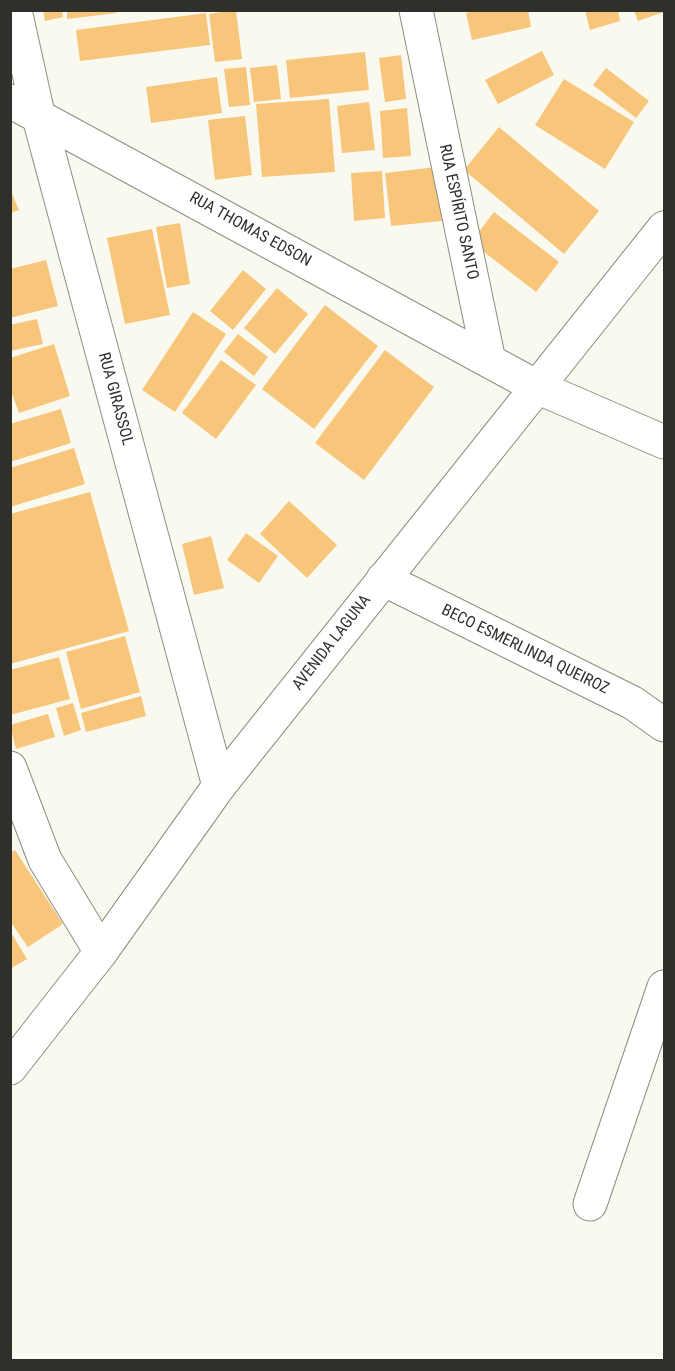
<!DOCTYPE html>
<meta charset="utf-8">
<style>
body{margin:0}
#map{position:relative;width:675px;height:1371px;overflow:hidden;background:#faf9ef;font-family:"Roboto Condensed",sans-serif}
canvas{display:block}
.frame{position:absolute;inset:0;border:12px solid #2f2f2b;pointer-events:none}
</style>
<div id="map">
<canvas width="675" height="1371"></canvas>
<div class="frame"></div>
</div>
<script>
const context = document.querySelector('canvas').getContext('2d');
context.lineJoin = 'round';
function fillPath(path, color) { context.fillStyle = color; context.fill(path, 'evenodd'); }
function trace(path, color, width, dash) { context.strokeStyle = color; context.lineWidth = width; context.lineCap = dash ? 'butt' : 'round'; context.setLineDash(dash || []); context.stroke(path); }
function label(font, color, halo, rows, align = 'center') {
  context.font = font + ' "Roboto Condensed",sans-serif'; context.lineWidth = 5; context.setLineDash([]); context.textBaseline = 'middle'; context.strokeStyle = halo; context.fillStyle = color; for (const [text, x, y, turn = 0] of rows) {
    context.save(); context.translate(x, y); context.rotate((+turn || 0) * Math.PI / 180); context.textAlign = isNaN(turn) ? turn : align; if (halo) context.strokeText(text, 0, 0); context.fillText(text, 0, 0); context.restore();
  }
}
fillPath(new Path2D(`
 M43,10H62L63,17L45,21Z
 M67,10H116L117,13L67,19Z
 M236,10L242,59L215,62L209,14Z
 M477,10H528L531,27L472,40L466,13Z
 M585,10H618L620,21L590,30Z
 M634,10H664V12L638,21Z
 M206,13L210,45L80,61L76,30Z
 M542,51L554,75L498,104L485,80Z
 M365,52L369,90L290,98L286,60Z
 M401,55L406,99L385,102L379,58Z
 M277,65L281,99L254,102L250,68Z
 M246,67L250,105L229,107L224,69Z
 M606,68L649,101L636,118L593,85Z
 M217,77L222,113L151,123L146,87Z
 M564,79L634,122L605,169L535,125Z
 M329,99L335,172L262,177L256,104Z
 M369,102L375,150L342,153L337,106Z
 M407,108L411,156L383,158L380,111Z
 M245,116L252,175L215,180L208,120Z
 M499,127L599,211L564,254L464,170Z
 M436,167L442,221L391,226L385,173Z
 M382,171L385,218L354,221L351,173Z
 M10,189L19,210L10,213Z
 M494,212L559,262L536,292L471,242Z
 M180,223L190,284L167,288L156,227Z
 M152,229L170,315L125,324L107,238Z
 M46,260L58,306L10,318V269Z
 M243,270L266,289L233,330L210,311Z
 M277,288L308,314L275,354L244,328Z
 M325,305L378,346L314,429L262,389Z
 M193,312L226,334L175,412L142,390Z
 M37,319L43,344L10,351V325Z
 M238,334L268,357L254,376L224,352Z
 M54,344L70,396L19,413L10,388V358Z
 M385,350L434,387L364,480L315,443Z
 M221,360L256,385L216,439L182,413Z
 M61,409L71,443L10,462V424Z
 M74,448L85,484L10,507V468Z
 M90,492L129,631L10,664V514Z
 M289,501L337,545L307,578L260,534Z
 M246,533L278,556L259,583L227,560Z
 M211,536L224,588L194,595L182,544Z
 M125,636L140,692L81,709L66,652Z
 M59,657L70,699L10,715V670Z
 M141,696L146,716L86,732L81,713Z
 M73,703L81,730L64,736L56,708Z
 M48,714L55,737L16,749L10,725Z
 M15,850L63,924L28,947L10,921V853Z
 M10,931L27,959L10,969Z`), '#f7c67b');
const street = new Path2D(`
 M15,10L38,114L219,786
 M416,10L489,361L537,387L664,442
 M10,101L489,361
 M383,579L633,703L664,725
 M10,768L45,860L101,952
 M590,1204L664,987`);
const secondary = new Path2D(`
 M10,1068L101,952L219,786L664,228`);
trace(street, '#8e8d84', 35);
trace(secondary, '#8e8d84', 35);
trace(street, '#fff', 33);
trace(secondary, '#fff', 33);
label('16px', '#2f2f2b', '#fff', [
 ["RUA ESPÍRITO SANTO",458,212,78],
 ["RUA THOMAS EDSON",250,230,29],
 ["RUA GIRASSOL",115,399,75],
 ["AVENIDA LAGUNA",332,643,-52],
 ["BECO ESMERLINDA QUEIROZ",525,650,26]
]);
</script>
